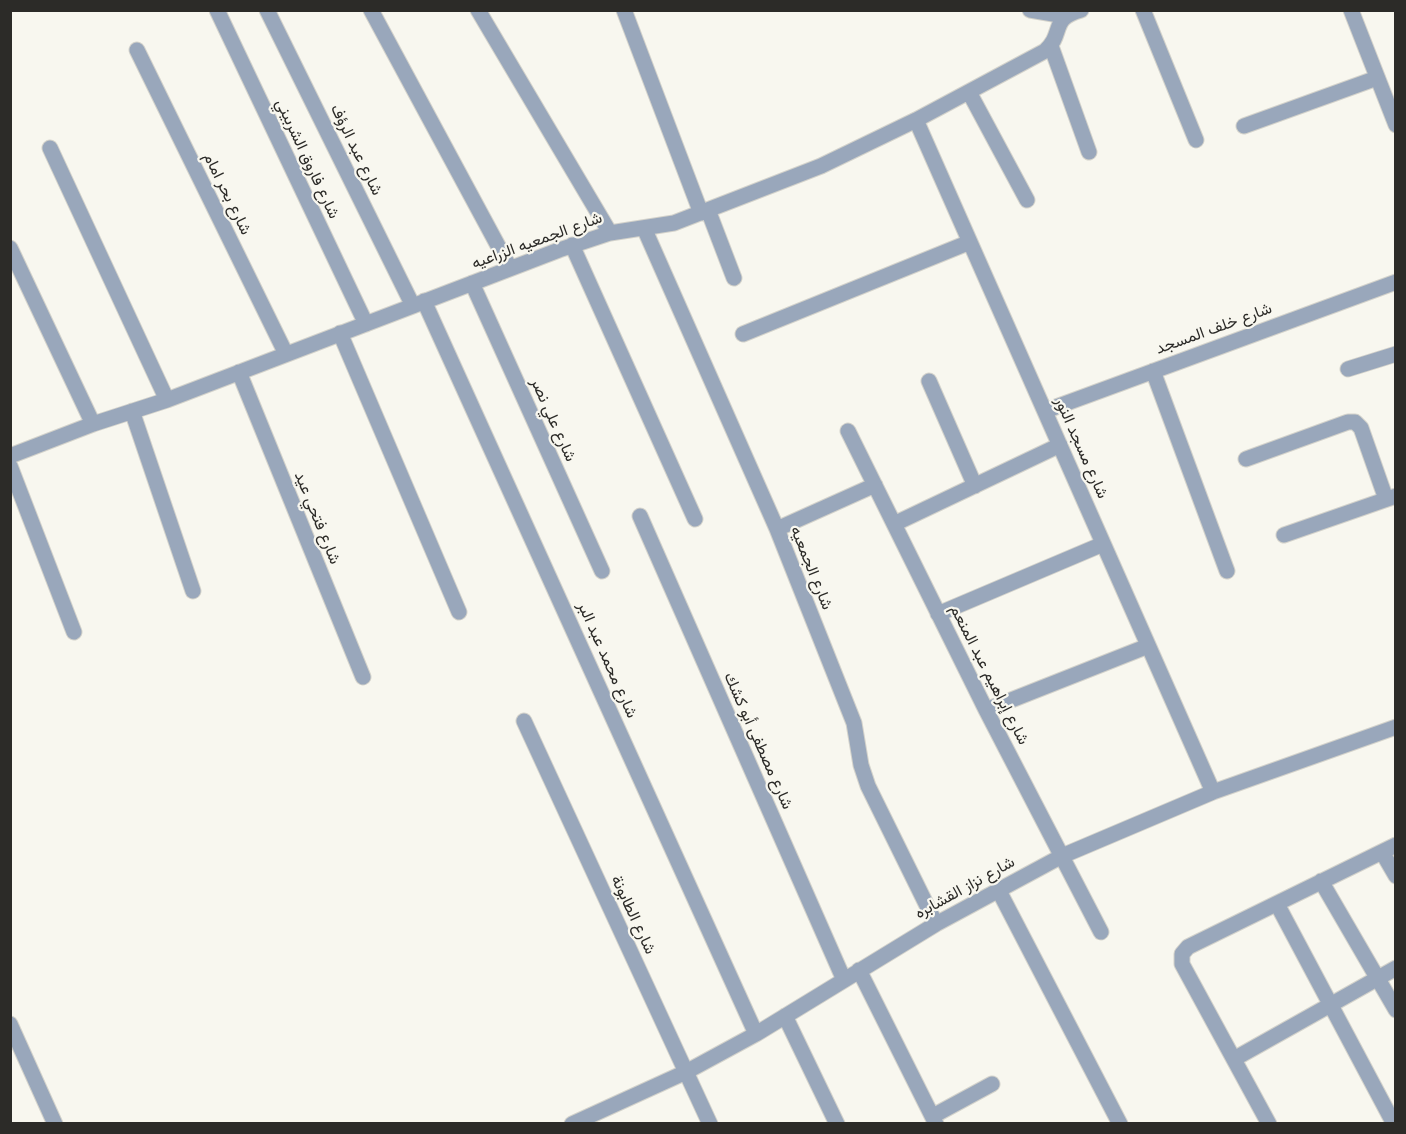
<!DOCTYPE html>
<meta charset="utf-8">
<style>
body{margin:0}
#map{position:relative;width:1406px;height:1134px;overflow:hidden;background:#f8f7ef;font-family:Helvetica,sans-serif}
canvas{display:block}
.frame{position:absolute;inset:0;border:12px solid #2c2b28;pointer-events:none}
</style>
<div id="map">
<canvas width="1406" height="1134"></canvas>
<div class="frame"></div>
</div>
<script>
const context = document.querySelector('canvas').getContext('2d');
context.lineJoin = 'round';
function trace(path, color, width, dash) { context.strokeStyle = color; context.lineWidth = width; context.lineCap = dash ? 'butt' : 'round'; context.setLineDash(dash || []); context.stroke(path); }
function label(font, color, halo, rows, align = 'center') {
  context.font = font + ' Helvetica,Vazirmatn,sans-serif'; context.lineWidth = 4.5; context.setLineDash([]); context.textBaseline = 'middle'; context.strokeStyle = halo; context.fillStyle = color; for (const [text, x, y, turn = 0] of rows) {
    context.save(); context.translate(x, y); context.rotate((+turn || 0) * Math.PI / 180); context.textAlign = isNaN(turn) ? turn : align; if (halo) context.strokeText(text, 0, 0); context.fillText(text, 0, 0); context.restore();
  }
}
const minor = new Path2D(`
 M217,10L366,324
 M267,10L413,306
 M371,10L510,268
 M478,10L610,233
 M624,10L701,213
 M1030,10L1065,16
 M1143,10L1196,140
 M1051,46L1089,152
 M137,50L286,354
 M969,92L1027,200
 M916,120L1213,792
 M1244,126L1377,78
 M50,148L167,400
 M708,210L734,278
 M644,228L777,529L854,723L861,765L868,786L936,924
 M572,245L695,519
 M10,248L93,424
 M472,283L602,571
 M424,301L756,1034
 M340,333L459,612
 M743,334L970,242
 M1348,369L1396,354
 M1153,371L1227,571
 M239,372L363,677
 M929,381L975,486
 M132,411L193,591
 M1045,411L1396,282
 M848,431L986,710L1101,932
 M10,456L93,424L167,400L559,250L610,233L674,223L821,166L916,120L1045,51C1065,33 1049,19 1081,10
 M1246,459L1348,422H1355L1361,428L1386,499
 M10,466L74,632
 M640,516L844,980
 M894,524L1060,445
 M777,529L875,485
 M1284,535L1396,496
 M938,614L1103,544
 M986,710L1148,646
 M524,721L710,1124
 M1382,852L1396,876
 M1321,881L1396,1010
 M999,891L1120,1124
 M1277,904L1394,1124
 M859,970L936,1124
 M785,1016L837,1124
 M10,1024L55,1124
 M1234,1059L1396,968
 M933,1116L992,1084
 M572,1124L686,1072L756,1034L936,924L1062,856L1213,792L1396,727
 M1269,1124L1182,964V954L1188,947L1396,845`);
const tertiary = new Path2D(`
 M1351,10L1396,125`);
trace(minor, '#d3d2cb', 17);
trace(tertiary, '#d3d2cb', 17);
trace(minor, '#99a7bb', 15);
trace(tertiary, '#99a7bb', 15);
label('16px', '#2c2b28', '#f8f7ef', [
 ["شارع عبد الرؤف",356,150,64],
 ["شارع فاروق الشربيني",307,159,65],
 ["شارع بحر امام",227,194,64],
 ["شارع الجمعيه الزراعيه",537,241,-20],
 ["شارع خلف المسجد",1214,329,-20],
 ["شارع علي نصر",553,420,66],
 ["شارع مسجد النور",1081,448,66],
 ["شارع فتحي عيد",317,518,68],
 ["شارع الجمعيه",811,568,68],
 ["شارع محمد عبد البر",607,660,66],
 ["شارع إبراهيم عبد المنعم",989,675,63],
 ["شارع مصطفى أبو كشك",758,741,66],
 ["شارع نزاز القشابره",965,888,-29],
 ["شارع الطابونة",633,915,65]
]);
</script>
